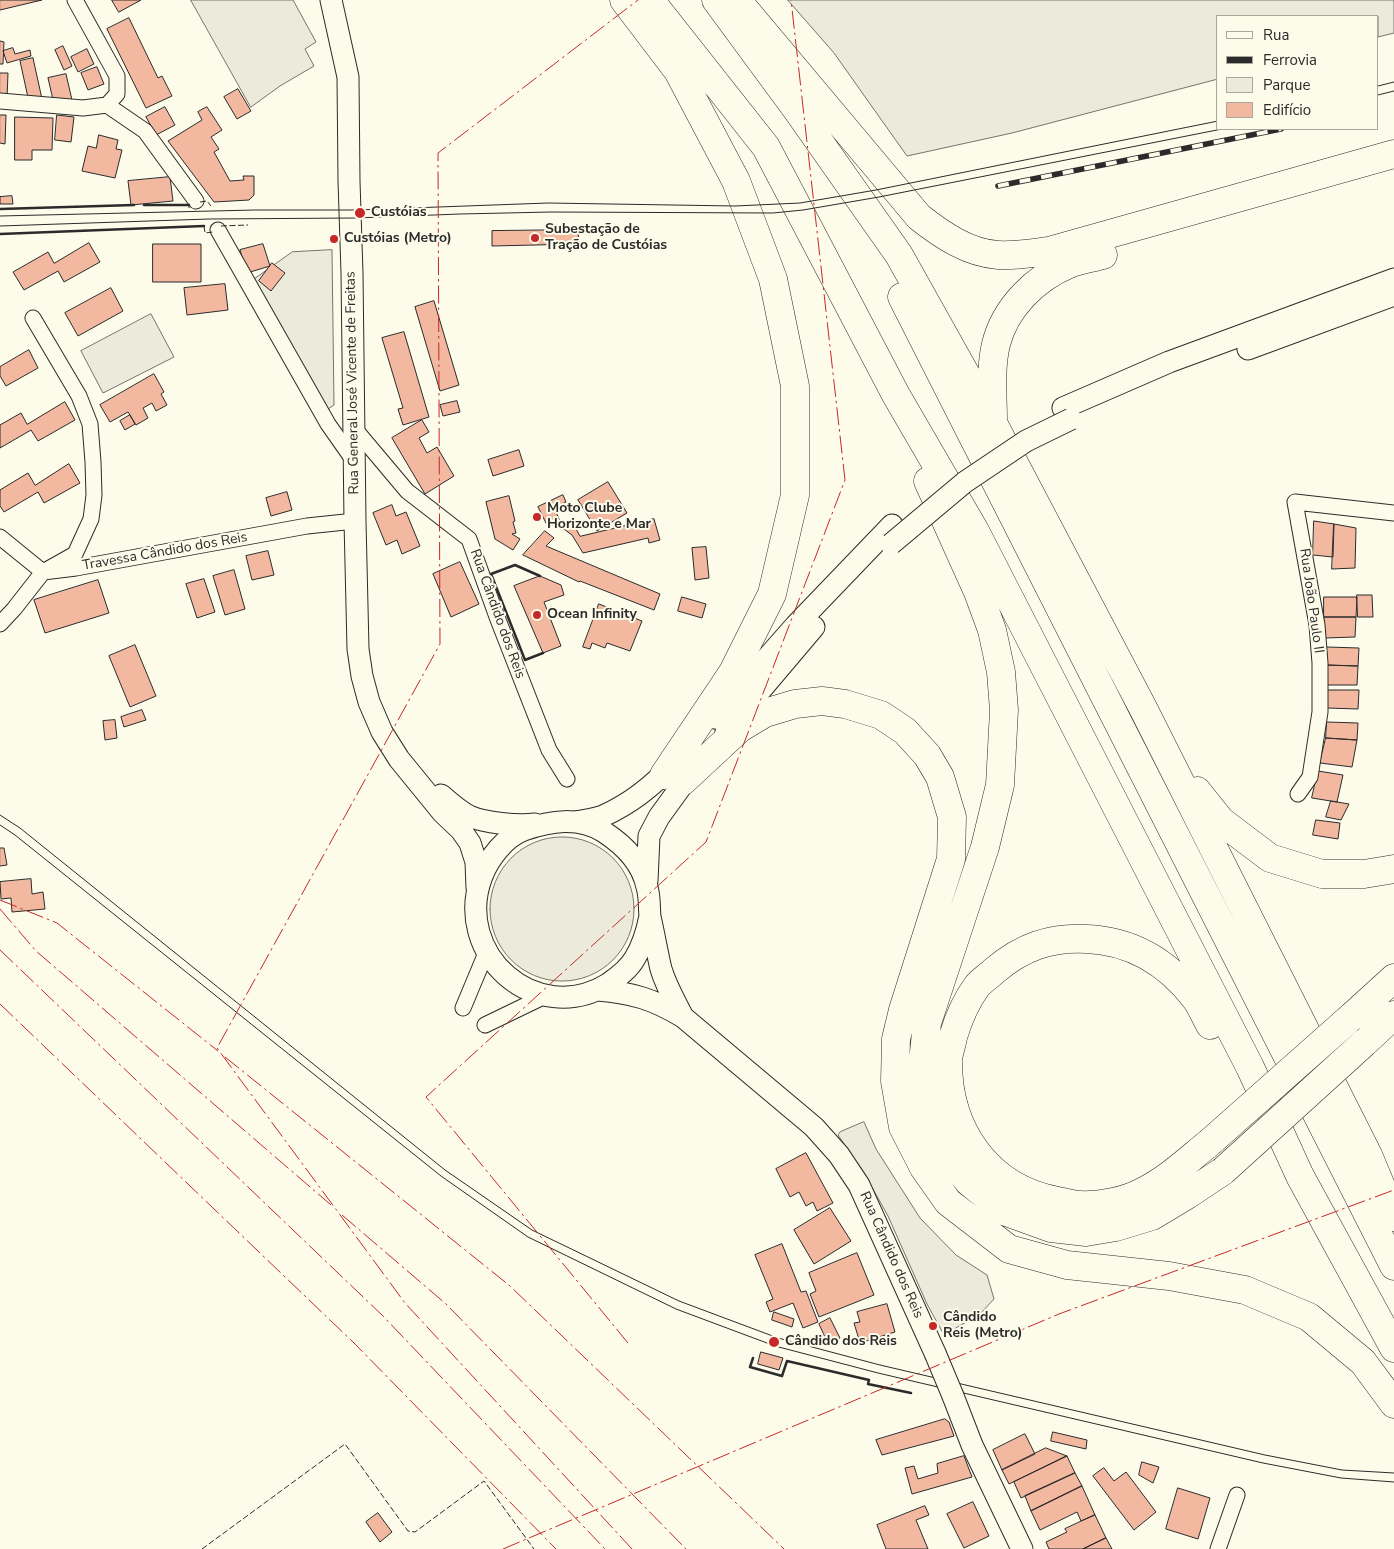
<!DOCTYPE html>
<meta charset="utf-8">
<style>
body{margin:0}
#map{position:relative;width:1394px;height:1549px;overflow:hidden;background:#fdfbea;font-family:"Nunito Sans",sans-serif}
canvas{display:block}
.legend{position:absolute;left:1216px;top:15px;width:162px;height:115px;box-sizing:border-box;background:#fdfbea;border:1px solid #a9a89e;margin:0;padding:6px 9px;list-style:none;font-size:15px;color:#2b2b2b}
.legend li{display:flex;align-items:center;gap:10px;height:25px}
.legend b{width:25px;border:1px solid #a9a89e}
</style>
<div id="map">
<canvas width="1394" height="1549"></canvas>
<ul class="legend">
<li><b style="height:6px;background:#fdfbea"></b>Rua</li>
<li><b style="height:6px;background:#2b2b2b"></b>Ferrovia</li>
<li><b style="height:14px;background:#ecebdb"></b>Parque</li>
<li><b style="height:14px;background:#f2b8a0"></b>Edifício</li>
</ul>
</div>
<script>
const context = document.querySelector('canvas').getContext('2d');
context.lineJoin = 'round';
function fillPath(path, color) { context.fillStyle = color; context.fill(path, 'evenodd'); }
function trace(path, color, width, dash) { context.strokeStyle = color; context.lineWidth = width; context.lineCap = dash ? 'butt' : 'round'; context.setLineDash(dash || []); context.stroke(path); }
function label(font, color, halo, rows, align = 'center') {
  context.font = font + ' "Nunito Sans",sans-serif'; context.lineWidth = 4; context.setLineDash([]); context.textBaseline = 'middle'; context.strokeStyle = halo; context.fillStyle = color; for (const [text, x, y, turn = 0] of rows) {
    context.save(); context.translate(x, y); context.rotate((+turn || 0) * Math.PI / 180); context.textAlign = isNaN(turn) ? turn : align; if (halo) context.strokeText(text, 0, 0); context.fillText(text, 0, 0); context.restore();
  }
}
const green = new Path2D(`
 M788,0H1394V33L1378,37V16H1218V79L1012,133L907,156L834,53Z
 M332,250L334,405L328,409L254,279L292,252Z
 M151,314L174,357L103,393L81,351Z
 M490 909a72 72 0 1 1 144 0a72 72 0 1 1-144 0Z`);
fillPath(green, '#ecebdb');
trace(green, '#74746e', 1);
const parking = new Path2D(`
 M191,0H293L316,42L305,49L314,66L280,86L251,107Z
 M864,1122L876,1149L920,1218L956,1255L987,1275L994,1299L980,1314L944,1335L927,1304L888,1216L864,1173L838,1135L840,1132Z`);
fillPath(parking, '#eceadb');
trace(parking, '#74746e', 1);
const building = new Path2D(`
 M0,0H42L0,10Z
 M112,0H141L119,12Z
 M129,18L158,78L162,76L172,96L146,108L107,29Z
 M0,41L4,42L3,64H0Z
 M63,46L72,66L64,70L55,50Z
 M13,48L15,54L30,50L31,56L7,63L3,51Z
 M87,49L94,64L78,72L71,57Z
 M33,58L42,99L29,102L20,61Z
 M97,67L104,84L88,90L81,73Z
 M0,73H8L7,98H0Z
 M66,74L72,100L54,104L48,78Z
 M238,89L251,111L237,119L224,97Z
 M165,107L175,125L156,135L146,117Z
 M207,107L222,130L211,137L219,149L214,152L230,181L244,180L243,176H254V195L249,200L214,202L168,141L202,120L198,112Z
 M0,115H6L5,144L0,143Z
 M57,115L74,117L71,142L55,140Z
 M15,117L53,118L52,150H32V160H15Z
 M99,135L118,140L116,149L122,150L115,178L82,171L88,146L96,148Z
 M170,177L173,201L131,205L128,181Z
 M12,196L13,204H0V197Z
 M578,230L579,244L492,246V231Z
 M89,243L100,262L64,282L58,271L24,290L13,272L48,252L54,263Z
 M153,244H201V282H153Z
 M263,244L270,266L247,273L240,250Z
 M272,263L285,273L271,291L259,281Z
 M225,284L228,310L187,315L184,288Z
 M111,288L123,311L78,336L65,313Z
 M434,301L459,385L440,391L415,307Z
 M404,332L429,417L403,425L398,409L403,408L382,338Z
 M29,350L38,368L6,386L0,376V367Z
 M154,374L164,392L161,394L167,405L156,411L152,403L143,408L148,418L136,425L128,412L110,422L100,405Z
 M457,401L460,412L443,416L440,405Z
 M65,402L75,420L38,441L31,430L0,448V425L21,413L27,424Z
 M130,415L135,424L125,430L120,421Z
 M422,420L429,432L419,438L427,453L437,447L454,476L425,494L392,438Z
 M519,450L524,466L493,476L488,460Z
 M69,464L80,483L44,503L38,492L4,512L0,506V490L28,473L35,485Z
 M608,482L627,513L597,531L578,500Z
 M287,492L292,510L271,516L266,498Z
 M563,495L566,502L554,508L560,521L548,527L538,507Z
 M509,496L515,521L513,522L516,533L512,534L520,539L513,550L495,539L486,502Z
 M392,505L396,516L406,512L420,546L402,554L397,540L386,545L373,513Z
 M654,519L660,540L649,543L648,538L583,553L572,535L561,527L562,523L576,529L580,536Z
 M1314,521L1334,524L1333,557L1313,555Z
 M1334,524L1356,528L1355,568L1332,569Z
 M545,531L554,538L546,546L660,594L654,610L580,581L579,582L523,555Z
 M706,547L709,578L695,580L692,548Z
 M268,551L274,575L252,580L246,556Z
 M460,562L479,604L451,617L433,574Z
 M234,570L245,609L225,615L213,576Z
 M540,576L561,585L564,595L544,602L561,646L543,653L514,586Z
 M204,579L215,612L197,618L186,584Z
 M98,580L109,613L45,633L34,600Z
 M1357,595H1372L1373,617H1358Z
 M682,597L706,604L702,618L678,611Z
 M1324,597H1357L1356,617H1324Z
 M599,604L642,621L630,651L607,643L605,648L592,643L590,649L583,647Z
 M1324,617H1356L1355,637L1325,638Z
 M135,645L156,696L130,707L109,656Z
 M1327,647L1359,648L1358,666L1326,665Z
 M1326,665L1358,666L1357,685H1325Z
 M1327,690H1359L1358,709L1327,708Z
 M142,710L146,720L124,727L121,717Z
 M115,720L117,738L105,740L103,721Z
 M1327,722L1358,723L1357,740L1326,738Z
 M1326,738L1357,740L1352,767L1320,763Z
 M1318,771L1343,775L1337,802L1312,798Z
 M1331,801L1349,804L1341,820L1326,817Z
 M1316,820L1340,823L1338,839L1313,835Z
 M0,848H4L7,865L0,866Z
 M31,879L32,894L43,892L45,909L12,912L11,898L1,899L0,882Z
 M806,1153L833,1203L817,1211L813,1202L806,1206L799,1192L790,1197L776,1169Z
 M830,1208L851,1241L814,1264L794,1230Z
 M782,1244L801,1292L806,1291L818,1322L803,1328L793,1303L770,1312L766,1302L773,1299L755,1255Z
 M857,1253L874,1295L819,1317L810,1294L816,1291L809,1273Z
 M887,1304L895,1332L860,1343L854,1323L860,1322L857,1312Z
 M774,1312L794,1319L792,1327L772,1320Z
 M830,1318L840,1338L828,1344L819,1324Z
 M761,1352L783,1358L779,1370L758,1364Z
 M945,1419L949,1422L954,1436L882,1455L876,1440Z
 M1053,1432L1087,1440L1086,1449L1051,1441Z
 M1025,1434L1035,1454L1002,1470L993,1450Z
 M1046,1448L1067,1456L1009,1484L1002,1470Z
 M964,1456L972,1477L912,1494L905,1468L914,1466L918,1479L938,1473L937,1464Z
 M1067,1456L1075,1473L1021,1498L1014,1482Z
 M1142,1462L1159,1467L1153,1483L1139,1475Z
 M1104,1468L1114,1481L1126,1472L1156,1512L1134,1530L1093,1476Z
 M1075,1473L1082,1486L1031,1511L1025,1496Z
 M1082,1486L1095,1515L1081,1521L1077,1512L1040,1530L1031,1511Z
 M1178,1488L1210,1498L1198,1539L1166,1529Z
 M973,1502L989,1536L964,1548L947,1514Z
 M925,1506L929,1515L916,1520L928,1549H886L877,1525Z
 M378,1513L392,1532L380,1542L366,1522Z
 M1095,1515L1106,1538L1083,1549H1049L1046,1542L1067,1532L1065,1529Z
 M1106,1538L1112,1549H1083Z`);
fillPath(building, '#f2b8a0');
trace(building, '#2b2b2b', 1);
const street = new Path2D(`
 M75,0L117,76V94L107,105
 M0,101L83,108L107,105L145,131L196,201
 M218,230L328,424L354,461
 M354,428L407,491L469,539L497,617L549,750L567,779
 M0,537L43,572L75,554L91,519L94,495L93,462L90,424L79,396L33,318
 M0,624L14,609L43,572L76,568L307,526L355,521
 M1298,794L1310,777L1320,712V663L1317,625L1295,502L1394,513
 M463,1008L486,953
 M485,1025L545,996
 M1218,1549L1237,1495`);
const secondary = new Path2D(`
 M331,0L348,77L349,181L352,273L355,521L358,649L362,676L369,702L382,732L399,759L443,813L461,830L470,843L476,862L477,888
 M1248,349L1394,295
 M1063,408L1169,362L1394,279
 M714,718L796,625L892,525
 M726,731L814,627
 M441,795C449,802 459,811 469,816C485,823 517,826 535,824
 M576,822C585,820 595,819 603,816C630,804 654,785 674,763
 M647,881L649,836L659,817L693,770
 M650,916C647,931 643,945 635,958C629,969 618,977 608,984C536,1028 452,954 482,876C489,858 505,837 524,830C550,821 579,816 604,832C624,845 642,863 647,887C650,897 649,907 650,917C654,934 657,952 661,969C666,986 675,1001 683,1017
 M598,990C633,993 653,999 683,1017L814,1127L839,1155L859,1185L935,1353
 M953,1396L972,1445L1022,1549`);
const highway = new Path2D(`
 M624,0L678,71L736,181L773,279L795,386V495L772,594L733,672L664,775
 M650,0L766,147L896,395L975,531L1250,1067L1300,1176L1394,1348
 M716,0L797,110L899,255L993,423L1143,708L1368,1155L1394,1217
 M741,5L919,217C942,235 968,253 998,255C1015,256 1032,253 1049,251L1394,154
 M902,297L1394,1266
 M993,421C993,396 990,369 996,344C1005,308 1035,278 1069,264C1080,260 1092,258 1103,255
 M928,481L978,592L992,630L1001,672L1004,710L1000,785L985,847L927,1023L922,1072L928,1116L946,1154L969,1182L1004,1211L1051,1228L1086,1232L1116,1227L1152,1216L1187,1195L1223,1171
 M683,781L740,728L765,713L795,704L822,701L845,704L881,715L905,731L927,755L940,777L952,817L951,859L903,1010L896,1039L895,1081L903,1127L924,1168L948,1202L1009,1249L1067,1265L1169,1276L1245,1290L1309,1317L1363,1362L1394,1404
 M1197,791L1221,821L1270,858L1322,874H1364L1394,869
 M1350,1018L1394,978
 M1364,1043L1394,1015
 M1209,1143C1188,1160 1167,1180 1142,1192C1125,1201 1100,1206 1080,1205C1073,1205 1065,1202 1058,1201C987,1188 947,1129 948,1059C949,1052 952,1044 953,1037C958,1020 966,1001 977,986C981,981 989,976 994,971C1022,947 1050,937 1087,939C1132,941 1168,963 1195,998C1201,1006 1205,1016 1210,1025`);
trace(street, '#2b2b2b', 17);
trace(secondary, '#2b2b2b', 23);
trace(highway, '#2b2b2b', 29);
trace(street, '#fdfbea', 15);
trace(secondary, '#fdfbea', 21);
trace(highway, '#fdfbea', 28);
trace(new Path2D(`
 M1378,86L1394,82
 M1378,95L1394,91
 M0,216L255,210H356L548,203L735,206L800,203L876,190L1218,121
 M0,226L209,219L355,218L460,214L551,212L773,213L803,210L879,197L1222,129
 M0,815L20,828L445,1170L532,1230L679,1301L778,1338L880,1365L1265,1455L1342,1470L1394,1473
 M0,825L15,835L441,1176L528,1237L676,1309L775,1346L878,1373L1263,1463L1341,1478L1394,1482`), '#2b2b2b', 1);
const rail = new Path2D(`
 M998,186L1281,129`);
trace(rail, '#2b2b2b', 5.5);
trace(rail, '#fdfbea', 4, [11]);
const secondaryBridge = new Path2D(`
 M891,544L965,482L1026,441L1071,419
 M935,1353L953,1396`);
const highwayBridge = new Path2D(`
 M1209,1143L1350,1018
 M1223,1171L1364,1043`);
trace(secondaryBridge, '#2b2b2b', 23, []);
trace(highwayBridge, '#2b2b2b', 29, []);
trace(secondaryBridge, '#fdfbea', 21);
trace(highwayBridge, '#fdfbea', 28);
trace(new Path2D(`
 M200,202L207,201L211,206
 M189,208V205
 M204,226L205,233L213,232
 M221,226L248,225
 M202,1549L345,1444L408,1531L415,1532L484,1481L534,1549`), '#2b2b2b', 1, [6, 2.5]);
trace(new Path2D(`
 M144,205H189
 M0,209L134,205
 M0,234L204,226
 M540,576L515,565L491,574L525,660L543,653
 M753,1358L750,1367L782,1376L787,1361L869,1380L868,1384L911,1393`), '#2b2b2b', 2.5);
trace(new Path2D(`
 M0,900L57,923L218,1051
 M0,909L36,951L331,1205
 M0,950L383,1316L605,1549
 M0,1004L354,1343L556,1549
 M225,1057L510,1286L784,1549
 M342,1215L446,1304L686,1549
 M628,1343L426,1097L706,842L845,480L791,0
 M503,1549L1059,1314L1394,1190
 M632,1549L405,1303L217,1048L440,644L438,153L638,0`), '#c62828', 1, [18, 4, 2.5, 4]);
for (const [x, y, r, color] of [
 [360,213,6,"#c62828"],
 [535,238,5,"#c62828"],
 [334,239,5,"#c62828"],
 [537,517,5,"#c62828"],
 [537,615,5,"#c62828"],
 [933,1326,5,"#c62828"],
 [774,1342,6,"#c62828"]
]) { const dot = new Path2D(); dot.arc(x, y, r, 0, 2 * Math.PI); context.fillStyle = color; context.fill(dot); trace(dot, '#fdfbea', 2); }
label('bold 14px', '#2b2b2b', '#fdfbea', [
 ["Custóias",371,213],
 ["Subestação de",545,230],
 ["Tração de Custóias",545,246],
 ["Custóias (Metro)",344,239],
 ["Moto Clube",547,509],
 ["Horizonte e Mar",547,525],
 ["Ocean Infinity",547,615],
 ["Cândido",943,1318],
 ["Reis (Metro)",943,1334],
 ["Cândido dos Reis",785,1342]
], 'left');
label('14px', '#2b2b2b', '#fdfbea', [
 ["Rua General José Vicente de Freitas",353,383,-91],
 ["Travessa Cândido dos Reis",165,552,-10],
 ["Rua João Paulo II",1311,601,82],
 ["Rua Cândido dos Reis",497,614,70],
 ["Rua Cândido dos Reis",891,1255,66]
]);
</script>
